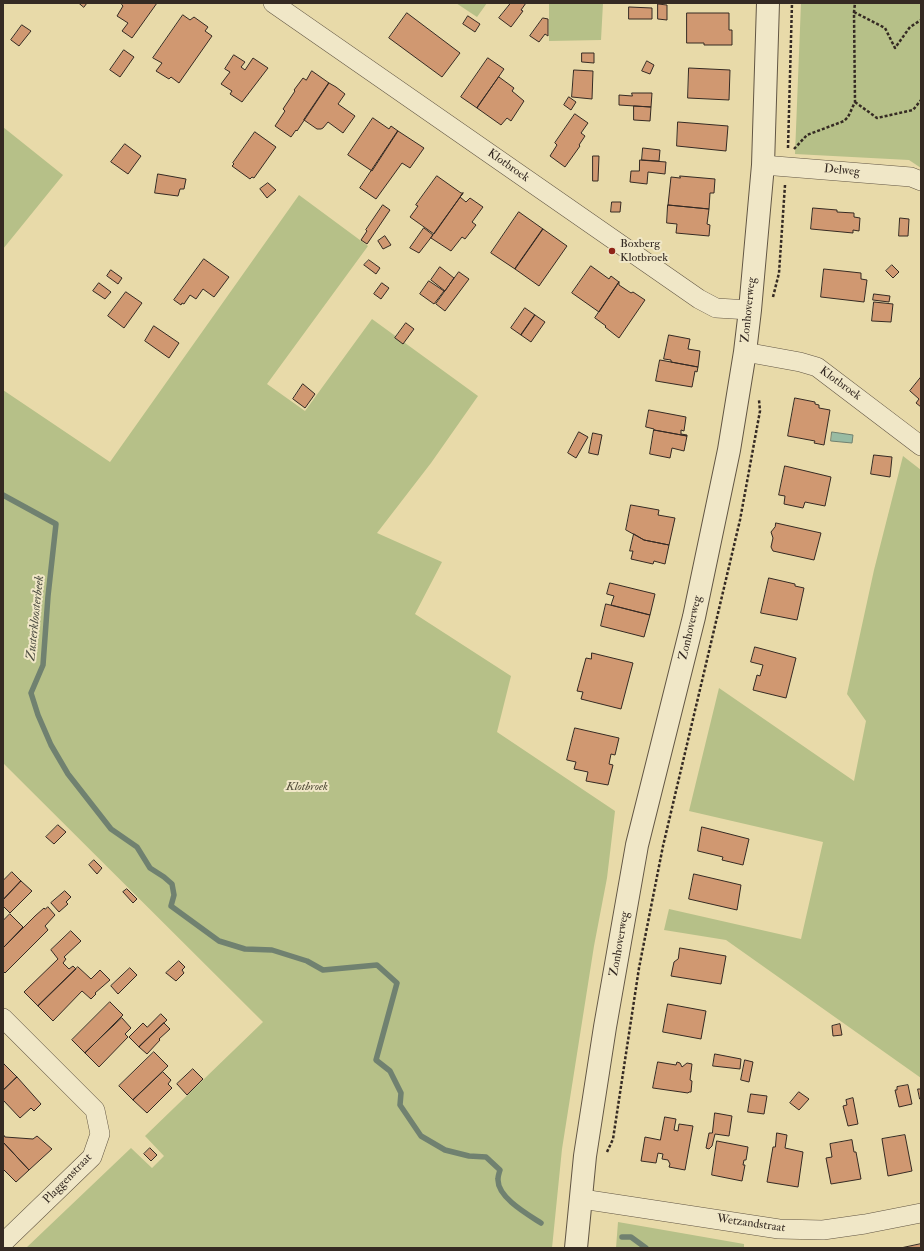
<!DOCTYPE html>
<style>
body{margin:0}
#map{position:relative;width:924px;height:1251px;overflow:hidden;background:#e8daa9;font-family:"IM FELL Double Pica",serif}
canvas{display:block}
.frame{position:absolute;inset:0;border:4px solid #352a23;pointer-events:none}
</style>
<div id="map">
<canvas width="924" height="1251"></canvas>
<div class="frame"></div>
</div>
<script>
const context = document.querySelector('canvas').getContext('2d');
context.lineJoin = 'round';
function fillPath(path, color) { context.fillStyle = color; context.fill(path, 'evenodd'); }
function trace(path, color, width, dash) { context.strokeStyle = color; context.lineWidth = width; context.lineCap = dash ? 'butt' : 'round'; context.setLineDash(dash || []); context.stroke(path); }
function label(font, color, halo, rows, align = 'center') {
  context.font = font + ' "IM FELL Double Pica",serif'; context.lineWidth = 4; context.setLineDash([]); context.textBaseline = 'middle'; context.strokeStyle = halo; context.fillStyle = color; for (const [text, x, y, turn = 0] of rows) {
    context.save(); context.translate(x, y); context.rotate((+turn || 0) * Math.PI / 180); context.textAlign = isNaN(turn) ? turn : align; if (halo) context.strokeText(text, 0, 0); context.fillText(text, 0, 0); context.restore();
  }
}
fillPath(new Path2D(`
 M456,3H487L477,17Z
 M549,3H603L601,40L549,41Z
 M801,3H921V168L909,160L795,154Z
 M3,127L63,175L3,249Z
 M299,195L368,246L267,384L305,411L372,319L478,396L431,463L377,533L442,562L415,614L511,676L497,732L615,811L607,878L594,946L562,1149L552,1248H26L131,1148L152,1168L164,1156L145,1136L263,1022L3,763V390L110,462Z
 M903,456L921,470V1078L726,940L664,930L669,909L801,939L823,842L689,811L719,688L854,781L866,721L847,694L874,570Z
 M618,1222L744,1244V1248H616Z`), '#b6c088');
const water = new Path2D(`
 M832,432L853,435L852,443L831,441Z`);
fillPath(water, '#98bba3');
trace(water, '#708170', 1);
trace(new Path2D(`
 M3,495L56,524L48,596L43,665L31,693L38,715L51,745L68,774L111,829L137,847L150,868L164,877L172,884L174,895L171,906L219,941L245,949L272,950L307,961L323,970L377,965L397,983L376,1060L390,1071L401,1093L400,1105L421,1136L445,1150L469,1156L486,1157L500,1170C499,1173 498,1176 498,1179C497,1197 527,1214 541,1223
 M622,1237H631L646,1248`), '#708170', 5.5);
const building = new Path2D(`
 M79,3H87L84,7Z
 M123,3H157L132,38L122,31L128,23L117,16L123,6L122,5Z
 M511,3H526L521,10L523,11L511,27L499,18Z
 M658,4L667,5V20L658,19Z
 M629,7L652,8V19H629Z
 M407,13L460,53L442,77L389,38Z
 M687,13H729V30H732V45H704V43H687Z
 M183,15L190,20L194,17L208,27L205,31L212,36L179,83L171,77L169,79L156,71L162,63L153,58Z
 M468,16L480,24L475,32L463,24Z
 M543,18L548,19V36L545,34L539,42L530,36Z
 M22,25L31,31L19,46L11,40Z
 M124,50L134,57L120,77L110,70Z
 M582,53H594V63L582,62Z
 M234,55L245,62L241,67L245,70L253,58L268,68L242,102L230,94L232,91L221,84L230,72L225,69Z
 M488,58L504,69L477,108L461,97Z
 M647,61L654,65L650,74L642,71Z
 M689,68L730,70L729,100L688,98Z
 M574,70L593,71L592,99L572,97Z
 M312,71L329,83L297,131L296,130L291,137L275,126L285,111L283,109L295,91L294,90L303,78L306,80Z
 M499,77L514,88L512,91L524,101L511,121L507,118L501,125L477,108Z
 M329,83L336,87L345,94L338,104L355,116L343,133L328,122L323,128L321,129H317L304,120Z
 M632,93H652L651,107L619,105V95L632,96Z
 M569,97L576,102L571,110L564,105Z
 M634,106L651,107L650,121L634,120Z
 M575,114L588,123L581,133L585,136L579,145L580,146L565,167L550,156L557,145L555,143Z
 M373,118L389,129L391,126L398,131L372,171L348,155Z
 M678,122L728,126L726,151L677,146Z
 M398,131L424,148L410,168L402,163L376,199L360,188Z
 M255,132L276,147L254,178L252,177L250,179L232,166L234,164L233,163Z
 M125,144L141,156L128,174L111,162Z
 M643,148L660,150L659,161L642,160Z
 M593,156H599L598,181H593Z
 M640,160L666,162L665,174L648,172L647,184L630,182L631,171H639Z
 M158,174L186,179L184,189H180L178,196L155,193Z
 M437,176L461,193H463L434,234L410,217L418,206L416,205Z
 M680,176L715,179L714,193H710L709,209L668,205L671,177L680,178Z
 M268,183L276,190L267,198L260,189Z
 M463,193L460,197L466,202L470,198L483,207L472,222L476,225L465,239L462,237L451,251L431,238Z
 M612,202H621L620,212H611Z
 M383,205L390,210L367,244L361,240L367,231L366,230Z
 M668,205L709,209L707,224L710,225L709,236L676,233L677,224L667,223Z
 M813,208L837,210V212L854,213V217L860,218L859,231L853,230V233L811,229Z
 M519,212L543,229L515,269L491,253Z
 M900,218L909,219L908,236H899Z
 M424,228L433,235L419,253L410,248Z
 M543,229L567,246L539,286L515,269Z
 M385,236L391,245L383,249L378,241Z
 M204,259L229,277L214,297L203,289L196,299L190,295L184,304L182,303L181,305L174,300Z
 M369,260L380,268L376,274L364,265Z
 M892,265L899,272L893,278L886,271Z
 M591,266L609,279L611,276L619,282L599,312L572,293Z
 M440,267L454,278L445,291L431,280Z
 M824,269L861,273V279L867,280L864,302L821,297Z
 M111,270L122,278L118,284L107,276Z
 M459,272L469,279L445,311L436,304Z
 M429,281L444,291L434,304L420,294Z
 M619,282V285L631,293L633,292L645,300L619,338L605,327L606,326L595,318Z
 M99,283L111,292L105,299L93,291Z
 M382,283L389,288L381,299L374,294Z
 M126,292L142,303L124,328L108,316Z
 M874,294L890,296L889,302L873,300Z
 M874,302L893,304L891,322L872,321Z
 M525,308L535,315L521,335L511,328Z
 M535,315L545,322L531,342L521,335Z
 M406,323L414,329L403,344L395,338Z
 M154,326L179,343L169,358L145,341Z
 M669,335L690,339L688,349L700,351L698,367L671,362V360L664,359Z
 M660,360L698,367L697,372L695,371L692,387L656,381Z
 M921,377V407L916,403L919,399L910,391Z
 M303,384L315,394L305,408L293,399Z
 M795,398L815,402V404L819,405V408L830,410L824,445L814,443L815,441L788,436Z
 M649,410L686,417L684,431L681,430V434L687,435V436L654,430V429L646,427Z
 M654,430L687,436L684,451L672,448L670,458L650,454Z
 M579,432L588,437L576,458L568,453Z
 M593,433L602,435L598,455L589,453Z
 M874,455L892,457L890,477L871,474Z
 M785,466L831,477L825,506L805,502L803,508L784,504L785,496L779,495Z
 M631,505L659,510L658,515L675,518L669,545L644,540L626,530Z
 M776,523L821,533L814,560L773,551L771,547L773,538L771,532L775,527Z
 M634,534L644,540L669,545L665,564L654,561L653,564L631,559L633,551H630Z
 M769,578L795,584V586L804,588L797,620L761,613Z
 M610,583L655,594L650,615L611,605L614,596L607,594Z
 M606,604L650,615L644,637L601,626Z
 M755,647L796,658L786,698L753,690L757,675L760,676L763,665L751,662Z
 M592,653L633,663L621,709L581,699L583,692L577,691L586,658L591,659Z
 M575,728L619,738L615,755L611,754L609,764L613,765L608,785L586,781L588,772L574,769L576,762L567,760Z
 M58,825L66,832L54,844L46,837Z
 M702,827L749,839L743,865L722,860L723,857L698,851Z
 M94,860L102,868L97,874L89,865Z
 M12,872L21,881L3,900V881Z
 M694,874L741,885L737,910L689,899Z
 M21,881L32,891L10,913L3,906V900Z
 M127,889L137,899L133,903L123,892Z
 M65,891L71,897L66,902L68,904L59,912L51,903Z
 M48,907L55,915L45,926L48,930L5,973L3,971V948L35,916L44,908L45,909Z
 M10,914L23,927L3,948V921Z
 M71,931L81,941L64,957L66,959L63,963L69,969L73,966L76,969L38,1006L24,992L58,959L51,950Z
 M680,948L726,956L721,984L671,976L674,962L678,959Z
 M179,961L185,967L182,970L184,973L176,981L166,973Z
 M78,967L91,979L100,970L110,980L95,993L96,994L91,999L82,991L53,1021L38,1006Z
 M130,968L137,975L118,994L111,986Z
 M110,1002L123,1015L85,1053L72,1040Z
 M668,1004L706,1011L701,1039L663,1032Z
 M161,1014L167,1020L139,1047L129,1037L143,1023L147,1027Z
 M122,1018L131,1028L125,1034L128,1037L99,1067L85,1053Z
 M164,1023L170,1029L159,1039L160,1040L147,1054L139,1047Z
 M840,1024L842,1035L833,1036L832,1026Z
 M154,1052L168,1066L133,1100L119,1086Z
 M715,1054L741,1059L740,1069L713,1066Z
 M745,1060L753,1062L749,1082L741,1080Z
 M658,1062L676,1065L677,1062L680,1063L682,1067L687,1063L692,1064L690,1080L692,1081L691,1092H689L688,1093L653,1088Z
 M4,1064L17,1077L3,1090V1065Z
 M193,1069L203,1079L187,1095L177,1084Z
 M163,1072L171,1080L168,1084L172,1088L147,1113L133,1100Z
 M17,1077L41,1104L34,1111L31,1108L20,1118L3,1100V1091Z
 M908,1085L912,1104L899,1107L895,1090H897V1087Z
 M918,1089H921V1099H920Z
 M799,1092L809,1099L799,1110L790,1103Z
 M751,1094L767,1096L764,1114L748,1112Z
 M853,1098L858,1124L848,1126L843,1106L847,1105L846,1100Z
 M715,1113L732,1116L729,1136L715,1134L712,1146L709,1149L706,1148L709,1133H712Z
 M665,1117L676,1119L674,1130L678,1131L679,1124L693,1126L685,1170L669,1167L670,1164L668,1160L662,1159L663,1154L658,1153L656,1163L641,1161L645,1137L660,1140Z
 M777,1133L787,1135L785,1148L803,1152L798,1187L767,1182L773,1147H775Z
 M3,1134L5,1137L33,1139L37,1136L52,1149L29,1170L3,1142Z
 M905,1135L912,1171L888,1176L882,1139Z
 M852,1140L854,1152H856L861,1179L831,1184L826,1158L832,1157L830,1144Z
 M717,1141L748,1147L746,1160H744L743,1165H745L742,1181L712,1175Z
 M3,1142L29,1170L16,1182L3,1169Z
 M150,1148L157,1155L151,1161L144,1154Z
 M921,1244V1248H901Z`);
fillPath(building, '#d09871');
trace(building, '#352a23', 1);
const minor = new Path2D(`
 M273,3L699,299L716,308L750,310
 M763,165L911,177L921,181
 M745,352L800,362L817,367L921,446
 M3,1018L95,1110L100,1134L92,1157L3,1243
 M582,1199L779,1229L823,1230L865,1224L921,1213`);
const tertiary = new Path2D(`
 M576,1248L585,1156L605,1027L637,845L694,617L729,450L745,352L750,310L763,165L768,3`);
trace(minor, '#625644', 20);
trace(tertiary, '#625644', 24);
trace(new Path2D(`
 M854,12L885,28L895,48L910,27L921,20
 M855,102L877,118L913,110L921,100
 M788,148L792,3
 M794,149L807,135L844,121L848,117L855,102L854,12L855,3
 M773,297L779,273L785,185
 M607,1152L613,1139L639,968L663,846L740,520L760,411L759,400`), '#352a23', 2.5, [3, 2]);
trace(minor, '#f0e7c7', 19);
trace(tertiary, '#f0e7c7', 22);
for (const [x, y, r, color] of [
 [612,251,4,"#8f2418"]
]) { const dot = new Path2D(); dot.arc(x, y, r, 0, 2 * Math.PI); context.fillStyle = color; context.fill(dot); trace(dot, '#f0e7c7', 1.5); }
label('12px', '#352a23', '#f0e7c7', [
 ["Klotbroek",508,166,35],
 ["Delweg",842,171,5],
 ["Zonhoverweg",749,310,-84],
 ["Klotbroek",840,384,36],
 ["Zonhoverweg",691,628,-77],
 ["Zonhoverweg",620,944,-80],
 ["Plaggenstraat",68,1179,-46],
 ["Wetzandstraat",751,1224,8]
]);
label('12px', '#352a23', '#f0e7c7', [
 ["Boxberg",620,244],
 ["Klotbroek",620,258]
], 'left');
label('italic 12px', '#55503c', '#f0e7c7', [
 ["Klotbroek",307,787]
]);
label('italic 13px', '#4e4e43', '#f0e7c7', [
 ["Zusterkloosterbeek",36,618,-84]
]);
</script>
